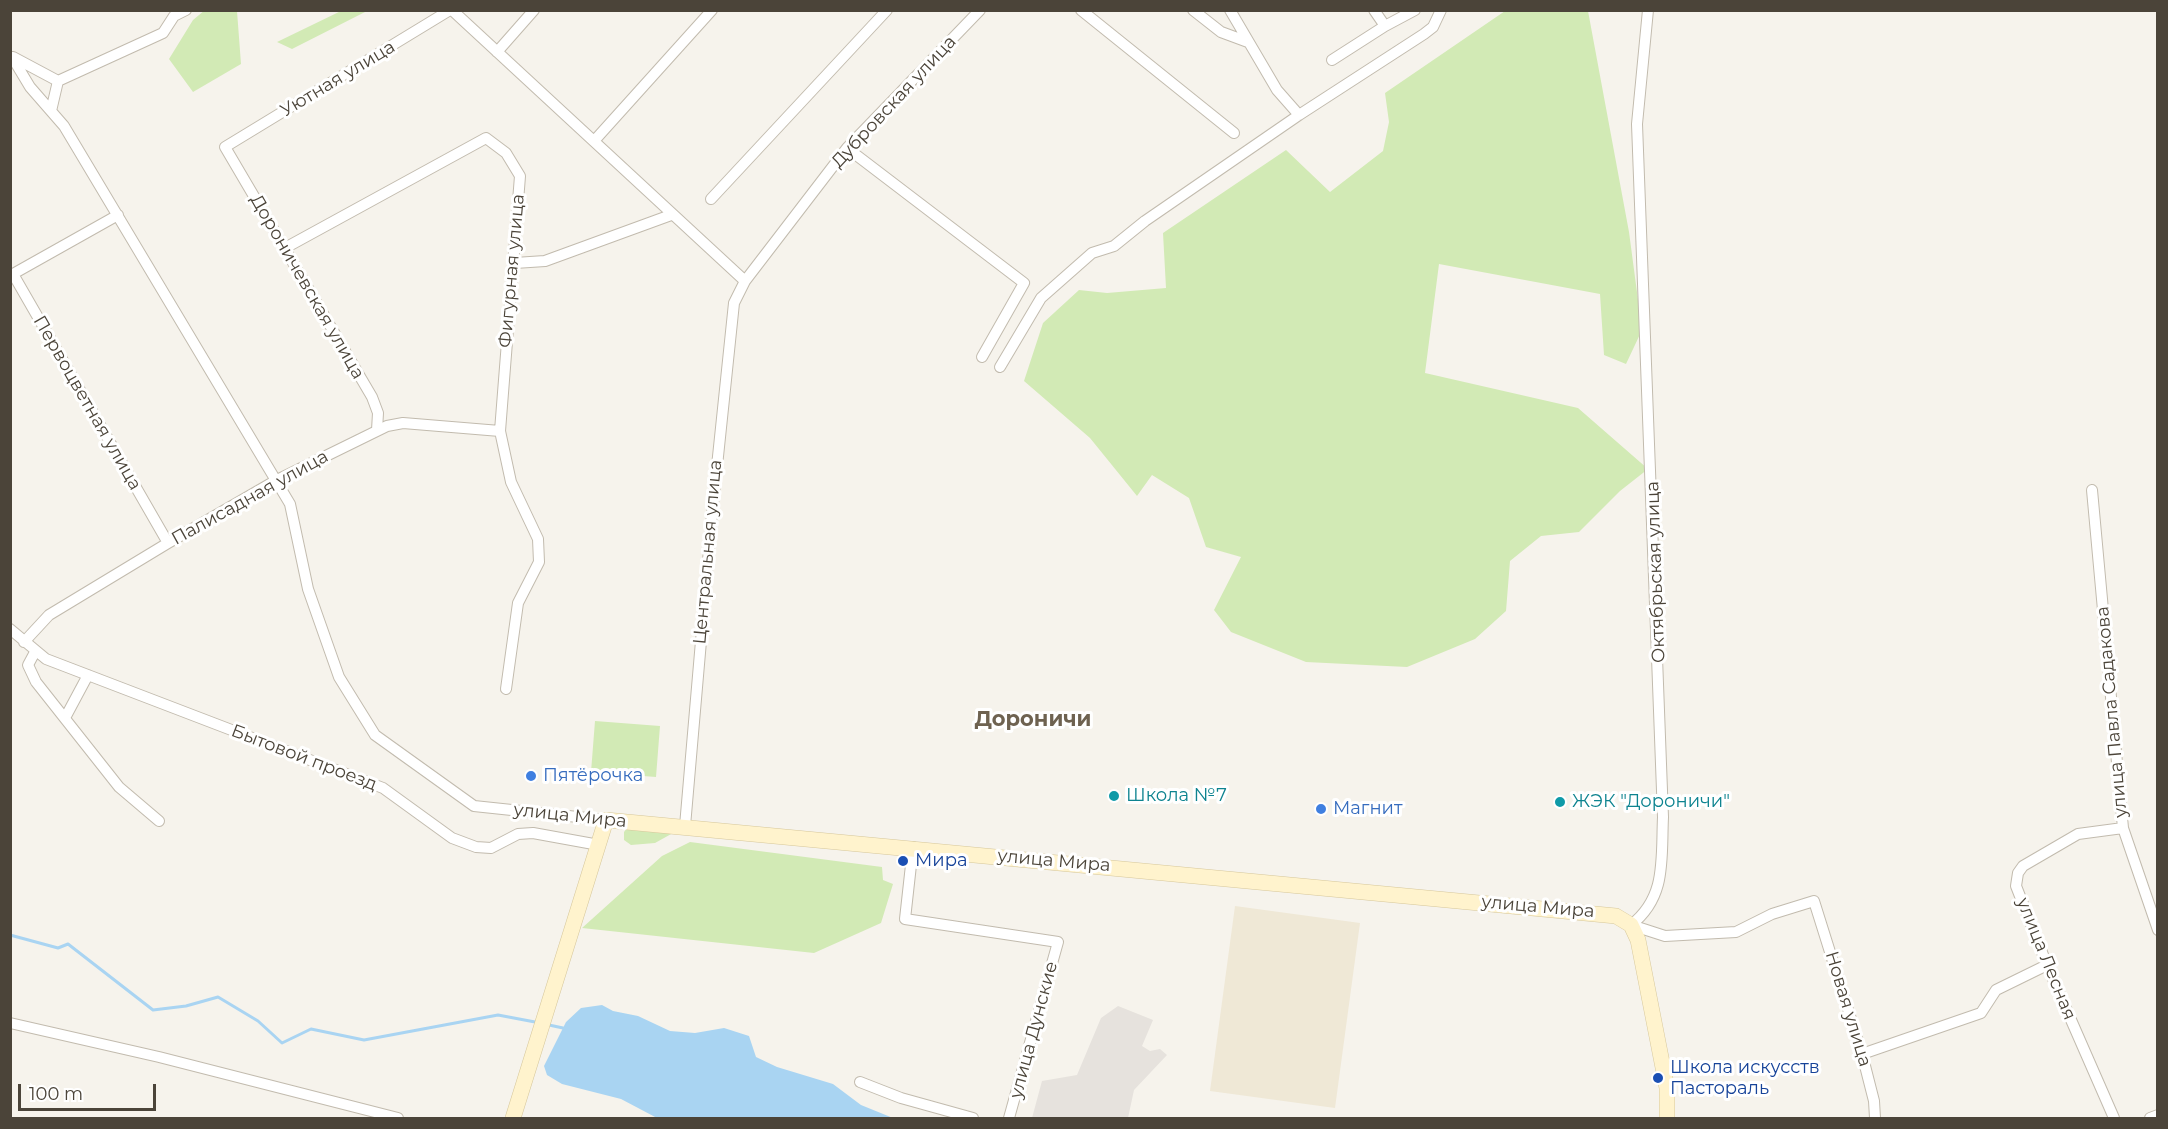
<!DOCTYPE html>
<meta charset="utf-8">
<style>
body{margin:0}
#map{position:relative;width:2168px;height:1129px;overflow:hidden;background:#f6f3ec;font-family:Montserrat,sans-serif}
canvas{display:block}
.frame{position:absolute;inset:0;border:12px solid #4b4439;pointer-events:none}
.scale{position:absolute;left:18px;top:1084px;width:138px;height:27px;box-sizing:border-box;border:3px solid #4b4439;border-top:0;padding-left:8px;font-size:18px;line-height:21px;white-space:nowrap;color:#4b4439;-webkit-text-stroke:4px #fff;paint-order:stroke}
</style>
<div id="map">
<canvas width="2168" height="1129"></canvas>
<div class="frame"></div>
<div class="scale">100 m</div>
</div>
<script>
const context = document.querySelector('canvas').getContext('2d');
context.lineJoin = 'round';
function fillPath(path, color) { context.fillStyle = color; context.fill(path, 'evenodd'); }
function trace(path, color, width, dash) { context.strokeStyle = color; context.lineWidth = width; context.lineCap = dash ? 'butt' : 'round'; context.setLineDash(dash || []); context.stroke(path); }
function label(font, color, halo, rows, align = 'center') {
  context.font = font + ' Montserrat,sans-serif'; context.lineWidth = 6; context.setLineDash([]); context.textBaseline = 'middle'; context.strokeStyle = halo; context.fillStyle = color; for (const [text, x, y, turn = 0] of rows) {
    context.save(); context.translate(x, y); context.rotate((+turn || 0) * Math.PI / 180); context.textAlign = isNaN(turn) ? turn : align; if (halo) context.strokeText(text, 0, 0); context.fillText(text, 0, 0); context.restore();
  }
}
fillPath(new Path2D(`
 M1118,1006L1153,1020L1142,1046L1150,1051L1160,1049L1167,1055L1134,1090L1128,1118H1032L1042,1081L1077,1075L1101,1018Z`), '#e6e2dd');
fillPath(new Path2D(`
 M1235,906L1360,923L1335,1108L1210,1091Z`), '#efe8d6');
fillPath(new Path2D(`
 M205,10L237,11L241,64L193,92L169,59L193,20Z
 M343,10L367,11L292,49L277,42Z
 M1505,11H1588L1629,232L1642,330L1626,364L1604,355L1600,294L1439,264L1425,373L1578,408L1648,469L1620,491L1579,532L1541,536L1510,561L1506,611L1475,639L1407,667L1306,662L1231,632L1214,610L1241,557L1206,547L1189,498L1152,475L1137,496L1090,438L1024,381L1043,323L1079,290L1107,293L1166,288L1163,233L1286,150L1330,192L1383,151L1389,122L1385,93Z
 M595,721L660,726L656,777L591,772Z
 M627,828L673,833L655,843L631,845L624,840V832Z
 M690,842L882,867L883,880L893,884L881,923L814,953L582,928L662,856Z`), '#d2eab5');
fillPath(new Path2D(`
 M602,1005L613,1011L638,1016L670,1031L695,1033L724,1028L749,1036L756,1057L777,1067L833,1084L861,1105L893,1118H657L621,1099L562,1084L547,1075L544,1066L566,1022L581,1008Z`), '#a9d4f2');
trace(new Path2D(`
 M10,935L58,948L68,944L153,1010L186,1006L218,997L258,1021L282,1043L311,1029L364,1040L498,1015L535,1022
 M549,1025L563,1028`), '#a9d4f2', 3);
const street = new Path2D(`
 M452,10L745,281
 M1081,10L1234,133
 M1193,10L1221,32L1248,42
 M1230,10L1277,90L1299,115
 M1374,10L1385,26
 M497,52L534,10
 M12,57L30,87L64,126L290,504L308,589L339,677L375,735L474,806L606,820
 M13,57L58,81
 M1332,60L1385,26L1415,10
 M51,111L58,81L163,33L174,16L186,10
 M594,141L712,10
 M847,148L1024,283L982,357
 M711,199L887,10
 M118,215L13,274L168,543
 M285,248L486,138L506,153L520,176L500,431L511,482L538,539L539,562L518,603L506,689
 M515,263L545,261L671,215
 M1000,367L1041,298L1092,253L1114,246L1145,221L1299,115L1424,34L1433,27L1441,10
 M377,430L378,413L372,397L225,147L450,10
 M2092,490L2123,828L2158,930
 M10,629L46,659L383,788L452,838L476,847L491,848L518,834L533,833L599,845
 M24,642L49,615L168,543L275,481L387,426L403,423L500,431
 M35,652L28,665L36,682L119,787L159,821
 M65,718L88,675
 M685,826L712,514L734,303L745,281L847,148L980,10
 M913,847L905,919L1058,942L1009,1118
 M1631,925C1667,897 1661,859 1663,817L1637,124L1648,10
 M1631,925L1665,936L1736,932L1772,914L1814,901L1862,1054L1874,1101L1875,1118
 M10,1023L159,1057L398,1118
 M1862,1054L1981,1013L1996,990L2047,965
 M860,1082L901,1098L973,1118
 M2114,1118L2047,965L2016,886L2018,873L2023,866L2078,834L2123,828
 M2150,1118L2158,1115`);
const secondary = new Path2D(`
 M513,1118L606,820L1616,916L1631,925L1638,940L1667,1088V1118`);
trace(street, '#c2bbae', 12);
trace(secondary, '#d6c79b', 16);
trace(street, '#fff', 10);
trace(secondary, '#fff3cd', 15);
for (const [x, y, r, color] of [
 [531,776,6,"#3f7fe0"],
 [1114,796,6,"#0f9aa8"],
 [1560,802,6,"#0f9aa8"],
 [1321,809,6,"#3f7fe0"],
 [903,861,6,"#1a4fb4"],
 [1658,1078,6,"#1a4fb4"]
]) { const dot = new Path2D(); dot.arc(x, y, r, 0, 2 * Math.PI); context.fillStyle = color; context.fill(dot); trace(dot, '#fff', 2); }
label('18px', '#4b4439', '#fff', [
 ["Уютная улица",338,79,-31],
 ["Дубровская улица",894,102,-47],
 ["Фигурная улица",512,271,-85],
 ["Дороничевская улица",307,287,60],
 ["Первоцветная улица",87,403,60],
 ["Палисадная улица",250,498,-29],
 ["Центральная улица",708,552,-85],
 ["Октябрьская улица",1656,572,-92],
 ["улица Павла Садакова",2112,712,-95],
 ["Бытовой проезд",304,758,21],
 ["улица Мира",570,816,6],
 ["улица Мира",1054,861,5],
 ["улица Мира",1538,907,5],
 ["улица Лесная",2046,959,68],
 ["Новая улица",1848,1009,73],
 ["улица Дунские",1034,1030,-75]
]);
label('18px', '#366cbe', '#fff', [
 ["Пятёрочка",543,776],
 ["Магнит",1333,809]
], 'left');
label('18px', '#0d838f', '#fff', [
 ["Школа №7",1126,796],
 ["ЖЭК \"Дороничи\"",1572,802]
], 'left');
label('18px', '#164399', '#fff', [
 ["Мира",915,861],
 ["Школа искусств",1670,1068],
 ["Пастораль",1670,1089]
], 'left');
label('bold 21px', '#6e6250', '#fff', [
 ["Дороничи",1033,720]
]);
</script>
